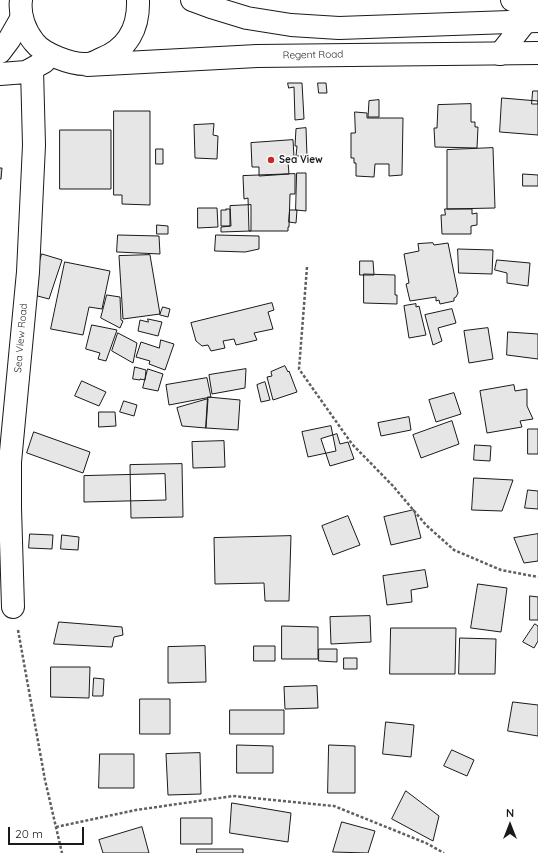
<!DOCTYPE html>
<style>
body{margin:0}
#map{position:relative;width:538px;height:853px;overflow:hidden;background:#fff;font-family:Quicksand,sans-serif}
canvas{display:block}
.north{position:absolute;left:490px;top:805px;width:40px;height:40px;-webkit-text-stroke:3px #fff;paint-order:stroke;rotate:0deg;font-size:11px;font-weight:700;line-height:16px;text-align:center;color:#1a1a1a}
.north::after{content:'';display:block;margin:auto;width:14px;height:18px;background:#1a1a1a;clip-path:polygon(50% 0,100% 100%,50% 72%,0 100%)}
.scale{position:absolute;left:8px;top:827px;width:76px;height:18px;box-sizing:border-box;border:2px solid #1a1a1a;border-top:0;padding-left:5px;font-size:12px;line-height:14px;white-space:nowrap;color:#1a1a1a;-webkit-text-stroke:3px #fff;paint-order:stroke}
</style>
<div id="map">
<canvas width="538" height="853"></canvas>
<div class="north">N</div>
<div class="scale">20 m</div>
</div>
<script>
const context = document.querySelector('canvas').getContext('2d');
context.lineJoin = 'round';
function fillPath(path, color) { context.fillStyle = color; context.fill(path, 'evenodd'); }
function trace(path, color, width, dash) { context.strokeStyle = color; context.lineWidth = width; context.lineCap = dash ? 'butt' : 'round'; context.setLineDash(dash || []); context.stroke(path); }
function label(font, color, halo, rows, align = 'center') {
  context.font = font + ' Quicksand,sans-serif'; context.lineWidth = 3; context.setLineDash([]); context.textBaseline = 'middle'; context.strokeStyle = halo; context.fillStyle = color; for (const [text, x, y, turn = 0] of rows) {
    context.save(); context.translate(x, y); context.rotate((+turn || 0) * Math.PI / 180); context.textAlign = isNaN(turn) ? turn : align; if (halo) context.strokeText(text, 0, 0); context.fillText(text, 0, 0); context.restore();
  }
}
const building = new Path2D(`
 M288,83H302L304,119L295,120L294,87L289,88Z
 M318,83H326L327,93H319Z
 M533,91H538V104H532Z
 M502,98L538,101V135L500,132Z
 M379,100V117H368L369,101Z
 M471,104V122H475V127H478L477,148L435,147L434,128H437L438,105Z
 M114,111H150V205L122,204V195H114Z
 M355,112L367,113V118H403L402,175L389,176V164H375L374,177L356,176V163H354V158H351V133H355Z
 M214,124L213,135L218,136L217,159L195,158L194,125Z
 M306,128L307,156H296L297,146H295L296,129Z
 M60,130H111V189H60Z
 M293,140L294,157L291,158L290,161L288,162L289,174L259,176V167H252L251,143Z
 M493,148L495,208L447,209V150Z
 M156,149H163V164H156Z
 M0,168H2L1,179H0Z
 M297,173H306V211L296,210Z
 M295,174V194H290L289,227H288V231H249L248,198L244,199L243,176Z
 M523,174L538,175V186H523Z
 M251,205V231L221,232V227L231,226L230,206Z
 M198,208H217L218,227L198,228Z
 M226,209H230V226H221V210H226Z
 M445,209H472V214L477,213V225L471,226V234H442L441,215H445Z
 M290,210H297L296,223L289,222Z
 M157,225L168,226V234H157Z
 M118,235L159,236L160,254L117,252Z
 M216,235L259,236V249L245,252L215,251Z
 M433,243L434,245L448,243L458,293L456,297L454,298V301L440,304L439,300L436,301V297L410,301L406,284L409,283L404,254L419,251L418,244Z
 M458,249L493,250L492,274L459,273Z
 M42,254L62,260L49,299L30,294Z
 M150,255L160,314L123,319L119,256Z
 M497,260L530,263L528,286L507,283V273L495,270Z
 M360,261H373L374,275H360Z
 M65,262L110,271L102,309L89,307L83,335L51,329Z
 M364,274L395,275V295H397V304L364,303Z
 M107,295L120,297L121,320L123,321L120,328L101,318Z
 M272,303L274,310L268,312L273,329L254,333L257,340L236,345L234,339L223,341L225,348L211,351L208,345L202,346L196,341L191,323Z
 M416,304V307L419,306L426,335L409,338L404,306Z
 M163,307L170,309L168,317L160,315Z
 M452,309L456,323L438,328L442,341L433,345L425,315Z
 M148,319L162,322L158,336L138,331L140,320L148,322Z
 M92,325L117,330L106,361L98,359L100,353L86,349Z
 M488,328L493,359L469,363L464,331Z
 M508,332L538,334V359L507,355Z
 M118,333L137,343L133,363L112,351Z
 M161,340L174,344L165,370L149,364L150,361L136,357L141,342L159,348Z
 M285,366L288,372L289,371L297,392L273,400L267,377L272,376L271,372Z
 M135,367L146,370L145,380L140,379V380L133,379Z
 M148,369L163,374L158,391L143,388Z
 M246,369L245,388L212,394L209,375Z
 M207,378L211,397L169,405L166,385Z
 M82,381L106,392L99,406L75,396Z
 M265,382L270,400L261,402L257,385Z
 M514,385L515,391L527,389V406L533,419L520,421L522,427L487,433L480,391Z
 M454,393L461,414L436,422L429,400Z
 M208,397L240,400L238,430L206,428Z
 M208,399L206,428L182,426L177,408Z
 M124,401L137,405L134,416L120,412Z
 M99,412H115L116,426L99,427Z
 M409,417L411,430L381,436L378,423Z
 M452,421L459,444L421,458L413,435Z
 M331,426L336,451L308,457L302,432Z
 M528,429H538V454H528Z
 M34,432L90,452L83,473L27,453Z
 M337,434L340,444L348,442L354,459L330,466L321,439Z
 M224,441L225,467L193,468L192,442Z
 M475,445L491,446L490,461L474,460Z
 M182,464L183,517L131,518L130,465Z
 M165,474L166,500L84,502V476Z
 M474,478L513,480L502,511L472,510Z
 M528,490L538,491V509L525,508Z
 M414,510L421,538L391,545L384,517Z
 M348,516L360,545L333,555L322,526Z
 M30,534L53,535L52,549L29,548Z
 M538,534V561L524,563L514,538Z
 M62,535L79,537L78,550L61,549Z
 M291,536L289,601H265L264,583L215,584L214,538Z
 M425,570L428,587L411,590L412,602L387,605L383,576Z
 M478,584L507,588L501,632L471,628Z
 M530,596L538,597V620H530Z
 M370,616L371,642L331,644L330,617Z
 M59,622L122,627L123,635L114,637L112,647L54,644Z
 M535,624L538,626V641L534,648L523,642Z
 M282,626L318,627V659H282Z
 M391,628H456L455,674H390Z
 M460,638L496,639L495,674H459Z
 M205,646L206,682L168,683V647Z
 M254,646H275V661H254Z
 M319,649H337V662L319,661Z
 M344,658H357V669H344Z
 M51,667H90L89,698L51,697Z
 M94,678L104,679L103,696H93Z
 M317,686L318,708L285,709L284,687Z
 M140,699H170V734H140Z
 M513,702L538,705V736L508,731Z
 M230,710H284V734H230Z
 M386,722L414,725L411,757L383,754Z
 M237,745L273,746V773H237Z
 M329,745L355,746V793H328Z
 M452,750L474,760L467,776L444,766Z
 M200,753L201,794L168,795L166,754Z
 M100,754H134V788H99Z
 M406,791L439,816L433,841L392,819Z
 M232,803L291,813L288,842L230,833Z
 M181,818H212V844H181Z
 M342,822L375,831L368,853L333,852Z
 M142,827L149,853H103L99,840Z
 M197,849H243V853H197Z`);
fillPath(building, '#e6e6e6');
trace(building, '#1a1a1a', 1);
const minor = new Path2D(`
 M512,0L538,10
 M0,52L9,40L21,19
 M500,54L526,21L538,12
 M0,74L26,72L44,62
 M13,607L10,508V462L28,272L34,145L32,69`);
const major = new Path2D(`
 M21,0C19,15 25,31 34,42C43,54 72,65 87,64C91,64 97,61 101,59C128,49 139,28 138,0
 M192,0L211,7L247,18L291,25L339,28L538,21
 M87,65L257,56L538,53`);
trace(minor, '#1a1a1a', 24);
trace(major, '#1a1a1a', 24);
trace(new Path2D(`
 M307,267L299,369L352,444L393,486L426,525L454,550L501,570L538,577
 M18,630L45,780L62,853
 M56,827L136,810L233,796L334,806L426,843L444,853`), '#5f5f5f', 2.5, [3, 2]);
trace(minor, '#fff', 22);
trace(major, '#fff', 22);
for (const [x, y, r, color] of [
 [271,160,4,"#c62828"]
]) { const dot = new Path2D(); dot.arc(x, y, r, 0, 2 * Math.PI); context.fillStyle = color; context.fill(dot); trace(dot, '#fff', 1.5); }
label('10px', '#1a1a1a', '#fff', [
 ["Regent Road",313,55,-1],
 ["Sea View Road",21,338,-85]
]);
label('bold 10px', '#1a1a1a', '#fff', [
 ["Sea View",279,160]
], 'left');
</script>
